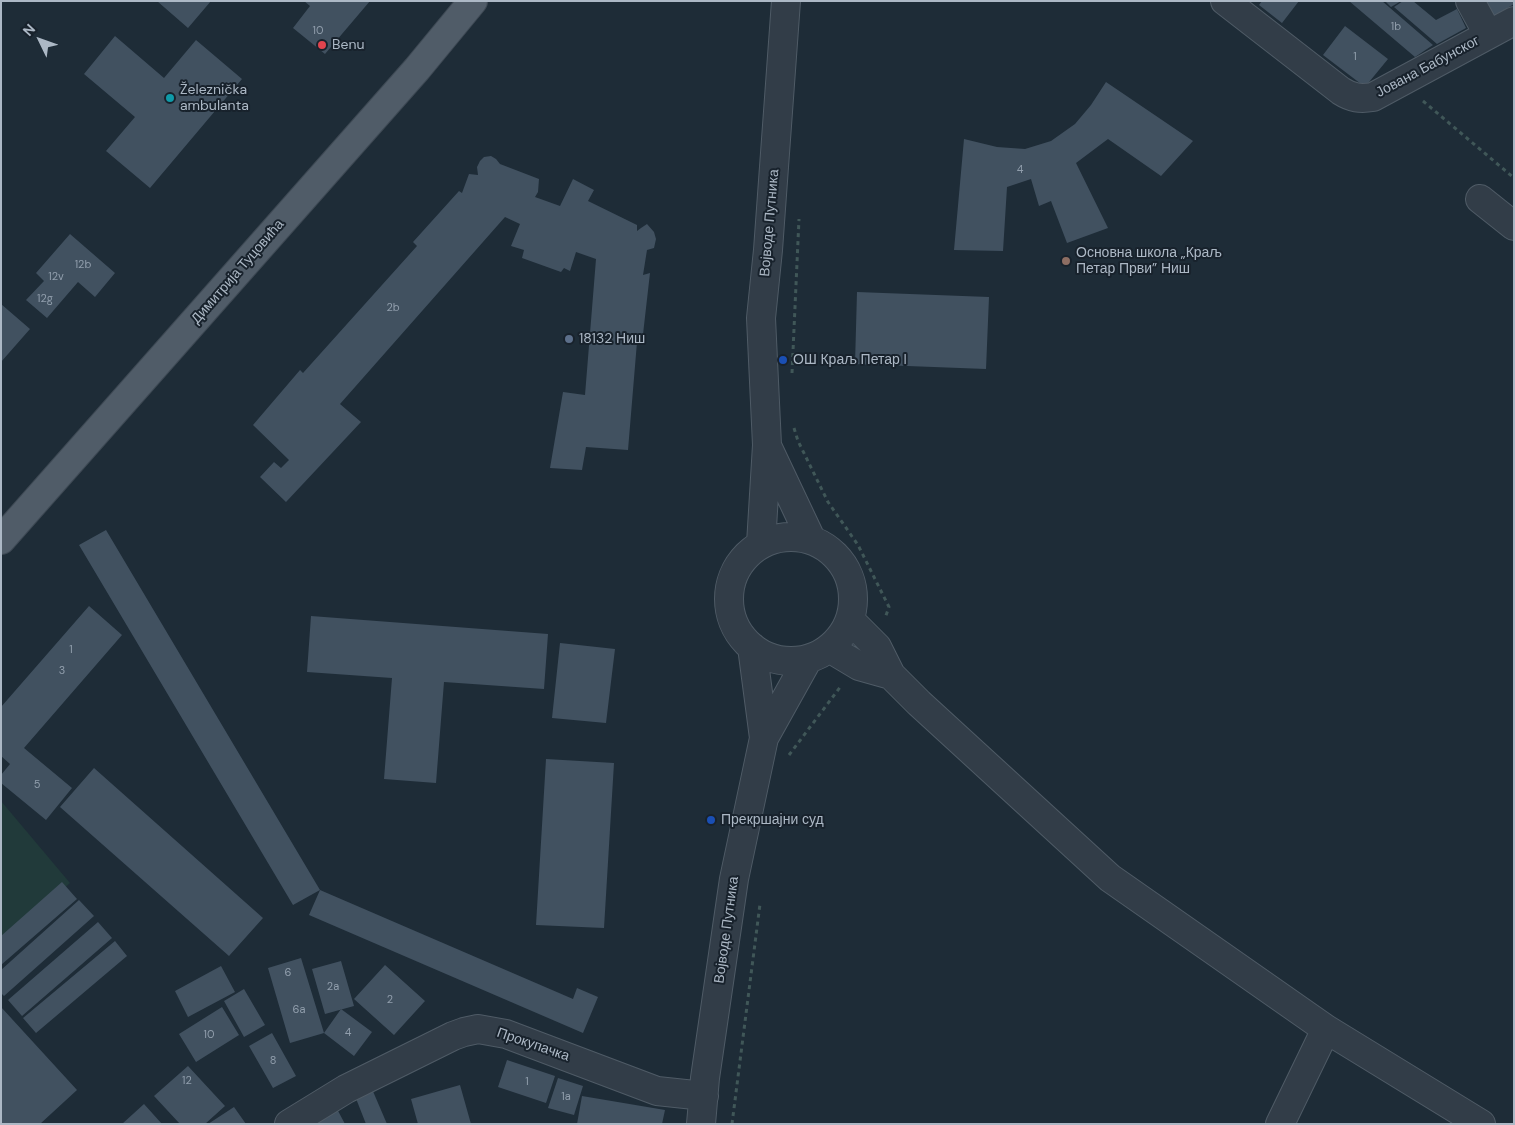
<!DOCTYPE html>
<meta charset="utf-8">
<style>
body{margin:0}
#map{position:relative;width:1515px;height:1125px;overflow:hidden;background:#1e2c37;font-family:"DM Sans",sans-serif}
canvas{display:block}
.frame{position:absolute;inset:0;border:2px solid #acb8c5;pointer-events:none}
.north{position:absolute;left:15px;top:15px;width:50px;height:50px;-webkit-text-stroke:4px #18222c;paint-order:stroke;rotate:312deg;font-size:14px;font-weight:700;line-height:20px;text-align:center;color:#acb8c5}
.north::after{content:'';display:block;margin:auto;width:18px;height:22px;background:#acb8c5;clip-path:polygon(50% 0,100% 100%,50% 72%,0 100%)}
</style>
<div id="map">
<canvas width="1515" height="1125"></canvas>
<div class="frame"></div>
<div class="north">N</div>
</div>
<script>
const context = document.querySelector('canvas').getContext('2d');
context.lineJoin = 'round';
function fillPath(path, color) { context.fillStyle = color; context.fill(path, 'evenodd'); }
function trace(path, color, width, dash) { context.strokeStyle = color; context.lineWidth = width; context.lineCap = dash ? 'butt' : 'round'; context.setLineDash(dash || []); context.stroke(path); }
function label(font, color, halo, rows, align = 'center') {
  context.font = font + ' "DM Sans",sans-serif'; context.lineWidth = 4; context.setLineDash([]); context.textBaseline = 'middle'; context.strokeStyle = halo; context.fillStyle = color; for (const [text, x, y, turn = 0] of rows) {
    context.save(); context.translate(x, y); context.rotate((+turn || 0) * Math.PI / 180); context.textAlign = isNaN(turn) ? turn : align; if (halo) context.strokeText(text, 0, 0); context.fillText(text, 0, 0); context.restore();
  }
}
fillPath(new Path2D(`
 M1,801L70,883L1,945Z`), '#213a3a');
fillPath(new Path2D(`
 M157,1H211L188,28Z
 M304,1H370L325,54L293,28L310,6Z
 M1262,1H1299L1282,23L1259,5Z
 M1349,1H1382L1433,45L1415,57Z
 M1385,1H1401L1391,7Z
 M1403,1H1413L1436,20L1457,9L1466,28L1437,44L1394,7Z
 M1485,1H1514V4L1494,16Z
 M1345,26L1388,59L1365,87L1323,55Z
 M115,36L164,78L196,40L242,79L150,188L106,151L135,117L84,74Z
 M1106,82L1193,141L1161,176L1108,139L1076,163L1108,228L1067,243L1051,201L1039,206L1031,179L1007,187L1003,251L954,250L964,139L997,147L1025,149L1051,141L1075,124L1091,105Z
 M491,156L496,159L500,164L539,179L538,192L535,197L560,206L573,179L594,190L588,201L637,225V231L641,228L647,224L654,232L656,239L654,248L647,250L643,275L650,273L642,343L637,342L628,450L586,447L582,470L550,468L563,392L585,395L596,259L576,252L570,271L564,268L561,272L522,258L524,250L511,246L520,224L505,217L340,404L361,422L286,502L260,477L274,462L281,468L289,460L253,425L300,370L303,373L417,246L413,242L459,191L462,193L469,174L478,175L477,167L480,161L484,157Z
 M70,234L115,273L95,297L78,282L47,318L26,300L44,281L36,273Z
 M857,292L989,297L986,369L855,364Z
 M1,304L30,329L1,362Z
 M106,530L320,890L573,999L577,988L598,997L583,1033L309,915L320,890L293,905L79,545Z
 M89,606L122,635L24,748L72,788L46,820L1,783V775L10,764L1,756V707Z
 M311,616L548,634L544,689L444,682L436,783L384,779L392,678L307,672Z
 M560,643L615,649L606,723L552,718Z
 M546,759L614,763L604,928L536,925Z
 M94,768L263,918L229,956L60,807Z
 M62,882L77,899L1,965V936Z
 M79,900L94,916L4,996L1,993V970Z
 M98,922L112,938L22,1016L8,1000Z
 M115,941L127,956L36,1033L23,1018Z
 M301,958L324,1033L341,1009L372,1032L354,1056L324,1033L290,1043L268,968Z
 M341,961L354,1006L325,1014L312,969Z
 M385,965L425,1001L394,1035L354,999Z
 M221,966L235,992L188,1017L175,991Z
 M244,989L265,1025L244,1037L224,1001Z
 M1,1007L77,1090L40,1124H1Z
 M222,1007L239,1035L196,1062L179,1034Z
 M272,1033L296,1076L273,1088L249,1046Z
 M507,1060L555,1076L546,1103L498,1087Z
 M188,1066L225,1106L205,1124H180L154,1096Z
 M558,1078L583,1086L574,1115L548,1108Z
 M460,1085L471,1124H418L411,1099Z
 M372,1089L387,1124H366L355,1096Z
 M582,1096L665,1110L662,1124H577Z
 M144,1104L162,1124H122Z
 M234,1107L246,1124H208Z
 M337,1109L345,1124H319L317,1121Z`), '#415160');
const minor = new Path2D(`
 M1225,1L1341,91C1352,98 1360,99 1373,97L1514,21
 M1470,1L1488,34
 M1480,199L1514,226
 M768,448L811,539
 M729 599a62 62 0 1 1 124 0a62 62 0 1 1-124 0Z
 M761,544L767,445L761,318L768,250L786,1
 M850,620L877,647L891,675L919,703L1110,878L1326,1029L1481,1124
 M752,647L764,738
 M829,648L859,666L891,675
 M289,1124L346,1089L453,1036L464,1032L478,1029L506,1034L657,1091L704,1096
 M701,1124L705,1078L734,879L764,738L808,659
 M1280,1124L1326,1029`);
const major = new Path2D(`
 M1,540L417,69L473,1`);
trace(minor, '#4f5b66', 30);
trace(major, '#3e4954', 30);
trace(new Path2D(`
 M1423,101L1514,178
 M792,373L799,219
 M794,428L798,441L828,502L858,545L889,607L885,618
 M789,755L841,686
 M732,1124L760,904`), '#405758', 3, [4, 4]);
trace(minor, '#323d48', 28);
trace(major, '#505c68', 28);
for (const [x, y, r, color] of [
 [322,45,5,"#e0444e"],
 [170,98,5,"#0f9aa8"],
 [1066,261,5,"#8d6e63"],
 [569,339,5,"#5c6f8a"],
 [783,360,5,"#1a4fb4"],
 [711,820,5,"#1a4fb4"]
]) { const dot = new Path2D(); dot.arc(x, y, r, 0, 2 * Math.PI); context.fillStyle = color; context.fill(dot); trace(dot, '#18222c', 2); }
label('11px', '#919eac', null, [
 ["1b",1396,27],
 ["10",318,31],
 ["1",1355,57],
 ["4",1020,170],
 ["12b",83,265],
 ["12v",56,277],
 ["12g",45,299],
 ["2b",393,308],
 ["1",71,650],
 ["3",62,671],
 ["5",37,785],
 ["6",288,973],
 ["2a",333,987],
 ["2",390,1000],
 ["6a",299,1010],
 ["4",348,1033],
 ["10",209,1035],
 ["8",273,1061],
 ["12",187,1081],
 ["1",527,1082],
 ["1a",566,1097]
]);
label('14px', '#acb8c5', '#18222c', [
 ["Benu",332,45],
 ["Železnička",180,90],
 ["ambulanta",180,106],
 ["Основна школа „Краљ",1076,253],
 ["Петар Први” Ниш",1076,269],
 ["18132 Ниш",579,339],
 ["ОШ Краљ Петар I",793,360],
 ["Прекршајни суд",721,820]
], 'left');
label('14px', '#acb8c5', '#18222c', [
 ["Јована Бабунског",1428,67,-28],
 ["Војводе Путника",770,223,-85],
 ["Димитрија Туцовића",238,272,-49],
 ["Војводе Путника",727,930,-82],
 ["Прокупачка",533,1045,19]
]);
</script>
